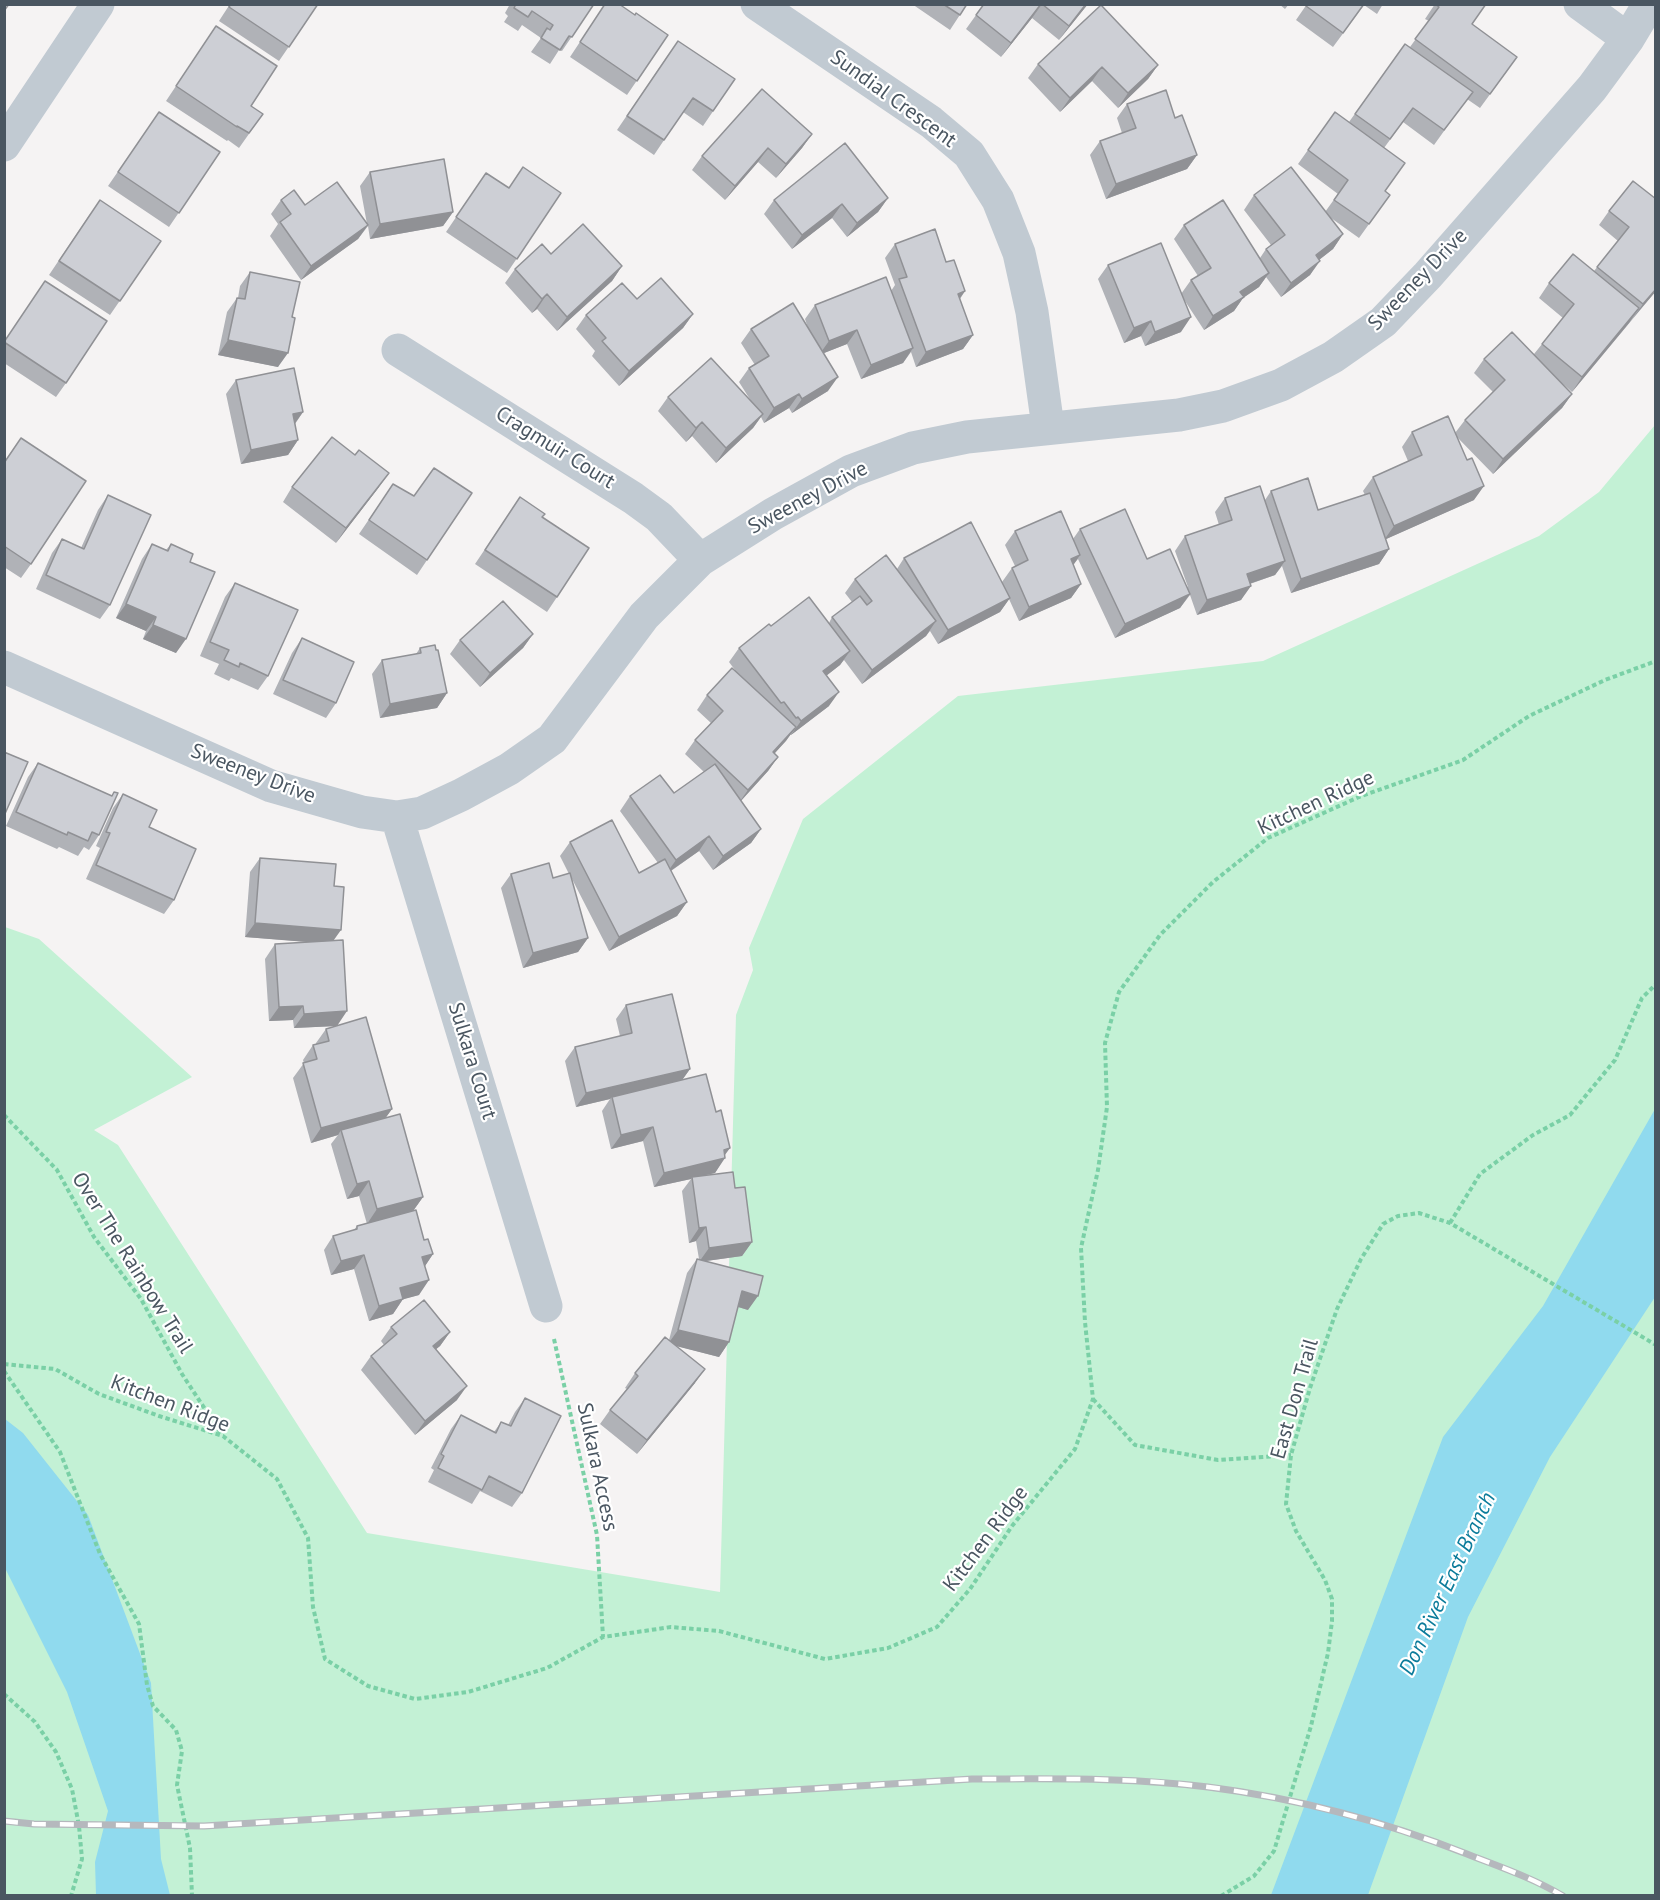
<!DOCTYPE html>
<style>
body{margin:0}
#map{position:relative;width:1660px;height:1900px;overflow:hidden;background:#f5f3f3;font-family:"PT Sans",sans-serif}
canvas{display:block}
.frame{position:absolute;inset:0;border:6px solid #4a5661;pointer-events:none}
</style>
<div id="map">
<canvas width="1660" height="1900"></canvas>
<div class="frame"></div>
</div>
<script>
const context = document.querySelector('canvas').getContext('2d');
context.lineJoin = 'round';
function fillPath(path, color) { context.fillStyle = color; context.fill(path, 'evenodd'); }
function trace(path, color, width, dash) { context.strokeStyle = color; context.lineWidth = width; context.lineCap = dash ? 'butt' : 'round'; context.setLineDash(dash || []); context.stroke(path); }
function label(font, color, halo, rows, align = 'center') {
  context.font = font + ' "PT Sans",sans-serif'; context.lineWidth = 4.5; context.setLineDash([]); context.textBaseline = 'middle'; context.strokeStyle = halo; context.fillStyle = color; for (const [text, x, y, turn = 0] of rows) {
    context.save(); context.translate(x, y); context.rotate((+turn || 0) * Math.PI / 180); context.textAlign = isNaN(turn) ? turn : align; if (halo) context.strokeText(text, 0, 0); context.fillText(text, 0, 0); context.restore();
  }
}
fillPath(new Path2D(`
 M1655,425V1895L5,1896V927L39,939L192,1077L94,1130L118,1145L367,1533L720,1592L736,1015L753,970L749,948L803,819L958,696L1263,661L1539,536L1599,492Z`), '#c3f1d5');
fillPath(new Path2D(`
 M1655,1109V1297L1550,1457L1468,1617L1368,1895H1271L1443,1437L1543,1306Z
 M5,1419L23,1433L88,1515L151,1683L161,1859L170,1895H96L95,1862L108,1811L67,1692L5,1568Z`), '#90daee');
trace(new Path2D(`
 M4,1115L57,1170L94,1237L141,1299L182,1374L222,1435
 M1450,1223L1480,1174L1533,1135L1570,1115L1615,1060L1642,998L1656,984
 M554,1339L597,1535L603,1637
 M4,1364L55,1369L99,1394L159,1416L223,1436L277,1479L308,1538L313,1607L325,1659L368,1686L415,1699L468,1692L547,1668L603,1637L671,1627L719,1631L825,1659L888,1648L937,1627L970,1589L1012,1526L1075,1449L1093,1399L1085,1322L1081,1248L1098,1170L1107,1107L1105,1043L1119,992L1160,935L1213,882L1268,838L1359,797L1463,760L1529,716L1605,680L1656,661
 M4,1371L60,1452L100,1554L139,1624L147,1685L153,1706L176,1730L182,1751L177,1785L190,1848L192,1896
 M1093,1399L1135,1445L1218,1460L1291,1455
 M4,1694L35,1722L56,1752L72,1789L79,1826L82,1859L71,1896
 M1221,1896L1254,1876L1274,1851L1311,1726L1328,1653L1332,1621V1599L1325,1580L1296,1531L1286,1504L1291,1455L1310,1388L1337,1309L1361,1259L1383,1224L1398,1216L1419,1213L1450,1223L1656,1345`), '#7ad0a6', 4, [4.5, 3]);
trace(new Path2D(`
 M757,4L931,122L969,154L998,200L1019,253L1032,312L1048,427
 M1580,4L1628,39
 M4,145L98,4
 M398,350L633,498L659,517L700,560
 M4,667L271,786L362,812L397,817L422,813L461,795L509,769L552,739L644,616L700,560L773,514L851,471L913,448L967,437L1179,415L1223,406L1281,385L1333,357L1383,322L1428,275L1592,88L1628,39L1649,4
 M397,817L546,1306`), '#c1cad2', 33);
const rail = new Path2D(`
 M4,1821L34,1824L204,1826L972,1779C1050,1779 1130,1777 1208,1787C1295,1798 1386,1822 1467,1854C1500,1867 1533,1878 1563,1896`);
trace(rail, '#b5b8bd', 7);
trace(rail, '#fff', 4.5, [14]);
fillPath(new Path2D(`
 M230,4H318L279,61L219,21Z
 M510,4H594L562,51L559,50L550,64L531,52L541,38L522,25L518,31L504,22L508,16L505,13Z
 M605,4L668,35L627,95L570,57Z
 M912,4H967L950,30Z
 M984,4H1088L1059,40L1032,18L1001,57L966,29Z
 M1279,4H1289L1285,9Z
 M1307,4H1383L1377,14L1364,5L1333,47L1296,20Z
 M1435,4L1472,24L1507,71L1480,108L1467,99L1434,145L1403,122L1384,148L1385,191L1390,195L1359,238L1331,218L1343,234L1333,249L1319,260L1310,275L1281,297L1266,277L1259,287L1243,298L1234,311L1204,330L1183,298L1181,332L1145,346L1141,336L1124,343L1098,279L1108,265L1181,294L1191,280L1198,276L1174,239L1184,225L1260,258L1266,249L1271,245L1244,210L1254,195L1325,212L1338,194L1298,164L1335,112L1349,122L1405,44L1410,47L1429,21L1425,19Z
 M216,26L251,106L263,114L239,148L228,140L227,141L166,101Z
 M668,55L735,79L703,126L683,112L654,155L617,130Z
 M1038,64L1158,65L1148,79L1118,108L1092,81L1060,112L1028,78Z
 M1127,104L1175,118L1197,155L1187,169L1106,199L1090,155L1100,141L1122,133L1117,118Z
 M159,112L220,152L169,227L108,186Z
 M812,134L802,148L776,178L758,162L725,200L692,170L702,156Z
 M370,172L453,212L443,226L370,239L368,226L358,239L301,280L270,236L278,224L271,214L281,200L305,205L367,224L360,186Z
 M486,173L509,188L561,193L507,273L446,232Z
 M1633,181L1656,291L1572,392L1562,383L1572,394L1562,408L1493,474L1456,436L1474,500L1386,539L1389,549L1379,564L1291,593L1282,566L1275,575L1250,584L1241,600L1197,615L1190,595L1180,608L1115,638L1078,559L1073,565L1081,584L1071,598L1019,621L1009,599L1000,612L938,644L930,631L926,636L862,684L844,660L840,665L826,676L829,706L791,735V734L774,754L778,757L768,771L741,801L761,829L751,843L713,870L699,851L671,871L687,902L677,916L609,951L571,877L588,938L578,952L523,968L501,888L511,874L553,878L569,874L560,856L570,842L639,873L658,863L620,811L630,796L674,793L704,772L685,754L695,740L711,723L697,710L707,695L735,670L729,662L739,648L771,626L829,623L832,617L852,602L845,593L855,579L897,569L904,558L1002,582L1012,568L1015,566L1005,545L1015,531L1073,539L1080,529L1147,559L1188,587L1175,551L1185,536L1219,525L1215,512L1225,498L1265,500L1271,491L1318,510L1365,495L1363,491L1373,477L1408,461L1402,447L1412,432L1455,433L1465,420L1493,392L1474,373L1484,359L1534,354L1563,318L1539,298L1549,283L1594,271L1618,241L1599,225L1609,211Z
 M888,198L878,212L847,237L832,218L792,249L764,214L774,200Z
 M90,214L161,241L110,315L49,275Z
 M895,244L946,262L965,291L960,299L973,335L963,349L916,367L911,352L903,363L861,379L847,344L824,353L828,391L792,413L789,408L764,423L761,417L753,428L716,463L692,436L686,442L658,411L668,397L751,401L739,382L749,368L755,365L741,343L751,329L808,328L805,319L815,305L891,291L895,285L885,258Z
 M551,254L622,266L612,281L557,331L537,309L532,313L505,283L515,269Z
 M250,272L292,317L278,367L218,355L227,312L237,298H238L240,286Z
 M637,299L693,314L683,328L619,386L592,356L595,351L576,329L586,315Z
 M4,341L66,383L56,397L4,363Z
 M236,380L303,412L295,424L298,440L288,455L241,464L226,394Z
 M21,438L31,564L21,578L4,567V462Z
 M393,484L427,560L417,575L359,534Z
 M292,487H379L336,543L283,502Z
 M108,495L110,605L100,619L36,589L52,553L62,539L81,548L98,510Z
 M520,497L542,517L557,597L547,612L475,564Z
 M152,544L166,550L171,544L190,562L176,653L143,639L146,631L116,618L142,559Z
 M235,583L268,676L258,690L231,678L229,681L214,674L219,664L200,656L225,597Z
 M533,634L523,648L480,687L450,654L460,640Z
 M302,638L336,703L326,718L273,694L292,653Z
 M420,648L436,650L447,693L437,708L380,718L372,674L382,660L416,654Z
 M38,763L112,796L114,792L99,835L89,850L84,847L78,856L59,847L57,849L6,826L28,777Z
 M123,794L174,900L164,914L86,879L100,848L96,846L113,808Z
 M260,858L334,886L333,941L338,1025L392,1109L385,1118L423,1197L413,1211L424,1240L433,1254L425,1266L419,1295L403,1299L393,1314L369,1321L354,1269L331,1275L324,1250L333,1236L354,1230L357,1226L367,1224L359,1196L347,1199L331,1144L338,1135L311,1143L293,1078L304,1063L303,1060L313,1045L316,1044V1043L326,1029L336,1026L294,1028L293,1020L269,1021L265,959L275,944L310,942L245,937L250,872Z
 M626,1005L690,1069L682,1080L725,1156L715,1173L703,1176L735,1188L752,1242L742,1256L706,1261L748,1310L738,1307L729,1342L719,1357L677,1346L695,1383L637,1454L600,1424L610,1410L627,1389L625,1388L635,1373L669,1340L687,1273L697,1259H699L696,1241L689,1243L682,1191L691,1179L654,1187L643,1141L611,1149L602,1111L610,1099L576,1107L565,1061L575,1047L620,1036L616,1019Z
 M391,1327L450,1332L440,1346L436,1349L457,1400L415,1435L361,1370L371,1356L384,1345L381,1341Z
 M525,1398L522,1493L512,1507L480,1491L472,1504L428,1482L434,1470L431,1468L451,1429L461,1415L494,1432L501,1422L508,1425L515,1412Z`), '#b0b2b7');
fillPath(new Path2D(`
 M1042,4L1032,18L1001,57L1011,43Z
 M1086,4H1088L1059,40L1069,26Z
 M1158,65L1148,79L1118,108L1128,93Z
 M1102,67L1092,81L1060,112L1070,98Z
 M812,134L802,148L776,178L786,164Z
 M768,148L758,162L725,200L735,186Z
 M1197,155L1187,169L1106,199L1116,184Z
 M888,198L878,212L847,237L857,223Z
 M842,204L832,218L792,249L802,235Z
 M453,212L443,226L370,239L380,224Z
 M368,225L358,239L301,280L311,266Z
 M1343,234L1333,249L1306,270L1316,255Z
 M1320,261L1310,275L1281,297L1291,283Z
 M622,266L612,281L557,331L567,317Z
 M1269,273L1259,287L1243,298L1234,311L1204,330L1213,316L1240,292Z
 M1656,289V291L1633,318L1643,304Z
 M965,291L955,305L958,294Z
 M547,294L537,309L532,313L542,299Z
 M1639,308L1629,323L1572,392L1582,377Z
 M693,314L683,328L619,386L629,371Z
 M1191,317L1181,332L1145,346L1155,332Z
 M1151,321L1141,336L1124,343L1134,328Z
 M857,330L847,344L819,355L829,341Z
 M973,335L963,349L916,367L926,352Z
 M228,340L288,353L278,367L218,355Z
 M913,348L903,363L861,379L871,365Z
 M838,377L828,391L792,413L802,399Z
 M799,394L789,408L764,423L774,408Z
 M1572,394L1562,408L1493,474L1503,459Z
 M303,412L293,426V414Z
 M763,414L753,428L716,463L726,448Z
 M702,422L692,436L686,442L696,428Z
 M298,440L288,455L241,464L251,450Z
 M389,473L379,487L336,543L346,528Z
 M1484,486L1474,500L1384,540L1394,526Z
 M1389,549L1379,564L1291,593L1301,579Z
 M1080,555L1070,570L1071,559Z
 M1285,561L1275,575L1237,588L1247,574Z
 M1081,584L1071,598L1019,621L1029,607Z
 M1251,586L1241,600L1197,615L1207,600Z
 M1190,594L1180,608L1115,638L1125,624Z
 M1010,598L1000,612L938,644L948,630Z
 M126,604L156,617L146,631L116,618Z
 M936,621L926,636L862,684L872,670Z
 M153,625L186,639L176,653L143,639Z
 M533,634L523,648L480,687L490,673Z
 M850,651L840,665L813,686L823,671Z
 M839,692L829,706L791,735L801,721Z
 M447,693L437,708L380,718L390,704Z
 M796,727L786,741L763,766L773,752Z
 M778,757L768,771L738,804L748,790Z
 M761,829L751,843L713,870L723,856Z
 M709,836L699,851L666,874L676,860Z
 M687,902L677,916L609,951L619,937Z
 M255,923L341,930L331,944L245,937Z
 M588,938L578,952L523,968L533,953Z
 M303,1006L293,1020L269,1021L279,1007Z
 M347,1011L337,1026L294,1028L304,1014Z
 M690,1069L680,1083L612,1097L610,1099L576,1107L586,1093Z
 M392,1109L382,1123L341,1130L338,1135L311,1143L321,1128Z
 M653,1127L643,1141L611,1149L621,1135Z
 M730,1148L722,1159L725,1158L715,1173L692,1178V1177L691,1179L654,1187L664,1173Z
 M369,1181L359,1196L347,1199L357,1184Z
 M423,1197L413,1211L367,1224L377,1209Z
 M706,1227L696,1241L689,1243L699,1228Z
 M752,1242L742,1256L699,1262L709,1248Z
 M433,1254L423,1269L422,1257Z
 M364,1255L354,1269L331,1275L341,1261Z
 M429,1280L419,1295L390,1303L400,1288Z
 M742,1291L758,1296L748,1310L732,1305Z
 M403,1299L393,1314L369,1321L379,1306Z
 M678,1330L729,1342L719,1357L668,1344Z
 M450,1332L440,1346L423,1360L433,1346Z
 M705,1369L695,1383L637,1454L647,1440Z
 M467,1386L457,1400L415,1435L425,1421Z`), '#909195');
const building = new Path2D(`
 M4,4H9L4,11Z
 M231,4H318L289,47L229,7Z
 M516,4H594L572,37L569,36L560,50L541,38L547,28L550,30L553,25L532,11L528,17L514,8Z
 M605,4H619L635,15L636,13L668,35L637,81L580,42Z
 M943,4H967L960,15Z
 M984,4H1041L1011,43L976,15Z
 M1042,4H1086L1069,26Z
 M1307,4H1364L1343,33L1306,6Z
 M1486,4L1472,24L1517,57L1490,94L1415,39L1439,7L1435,4Z
 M1101,5L1158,65L1128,93L1102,67L1070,98L1038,64Z
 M216,26L277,66L251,106L263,114L249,133L237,126V127L176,86Z
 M678,41L735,79L713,111L693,98L664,140L627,116Z
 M1405,44L1473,92L1444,130L1413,108L1390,139L1355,114Z
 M762,89L812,134L786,164L768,148L735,186L702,156Z
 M1166,90L1175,118L1182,115L1197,155L1116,184L1100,141L1136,128L1127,104Z
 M159,112L220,152L179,213L118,172Z
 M1335,112L1405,163L1385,191L1390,195L1369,224L1334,200L1348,180L1308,150Z
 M845,143L888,198L857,223L842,204L802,235L774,200Z
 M444,159L453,212L380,224L370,172Z
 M523,167L561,193L517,259L456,217L486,173L509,188Z
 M1291,167L1343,234L1316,255L1320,261L1291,283L1266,249L1285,235L1254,195Z
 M1633,181L1656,199V289L1643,304L1597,267L1629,227L1609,211Z
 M337,182L368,225L311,266L280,222L291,214L281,200L294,190L305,205Z
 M100,200L161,241L120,301L59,261Z
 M1223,200L1269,273L1240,292L1244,297L1213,316L1191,280L1211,268L1184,225Z
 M583,224L622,266L567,317L547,294L542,299L515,269L542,244L551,254Z
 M935,229L946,262L954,260L965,291L958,294L973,335L926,352L899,279L907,277L895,244Z
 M1161,243L1191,317L1155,332L1151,321L1134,328L1108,265Z
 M1573,254L1639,308L1582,377L1542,344L1574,304L1549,283Z
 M250,272L300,282L292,317L295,318L288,353L228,340L237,298L245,299Z
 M886,277L913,348L871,365L857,330L829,341L815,305Z
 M661,278L693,314L629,371L602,341L606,338L586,315L622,283L637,299Z
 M45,281L107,321L66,383L4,342Z
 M793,303L838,377L802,399L799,394L774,408L749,368L769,356L751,329Z
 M1512,332L1572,394L1503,459L1465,420L1505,380L1484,359Z
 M711,358L763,414L726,448L702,422L696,428L668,397Z
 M294,368L303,412L293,414L298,440L251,450L236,380Z
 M1448,416L1467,460L1472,458L1484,486L1394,526L1373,477L1422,455L1412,432Z
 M332,437L355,455L359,450L389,473L346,528L292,487Z
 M21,438L86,481L31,564L4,546V463Z
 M434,468L472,493L427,560L369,520L393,484L414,496Z
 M1308,478L1318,510L1370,493L1389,549L1301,579L1271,491Z
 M1260,486L1285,561L1247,574L1251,586L1207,600L1185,536L1232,520L1225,498Z
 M108,495L151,515L110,605L46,575L62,539L84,549Z
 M520,497L545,514L542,517L589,548L557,597L485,550Z
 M1125,509L1147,559L1170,549L1190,594L1125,624L1080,529Z
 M1061,511L1080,555L1071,559L1081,584L1029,607L1012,568L1028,560L1015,531Z
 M971,522L1010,598L948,630L904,558Z
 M152,544L168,551L171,544L193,554L190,562L215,572L186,639L153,625L156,617L126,604Z
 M886,555L936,621L872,670L832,617L860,596L867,605L872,601L855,579Z
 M235,583L298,610L268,676L240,663L239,667L224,660L229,650L210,642Z
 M809,597L850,651L823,671L839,692L801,721L798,717L796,718L784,702L781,703L739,648L769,624L771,626Z
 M503,601L533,634L490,673L460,640Z
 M302,638L354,662L336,703L283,680Z
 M435,645L436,650H438L447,693L390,704L382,660L421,653L420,648Z
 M732,668L796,727L773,752L778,757L748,790L695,740L723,711L707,695Z
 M4,752L28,762L4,816Z
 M38,763L112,796L114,792L118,793L99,835L92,832L88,841L68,832L67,835L16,812Z
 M715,764L761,829L723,856L709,836L676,860L630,796L660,775L674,793Z
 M123,794L157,810L149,827L196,849L174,900L96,865L110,833L106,832Z
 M612,820L639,873L665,859L687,902L619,937L570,842Z
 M260,858L336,864L334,886L344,887L341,930L255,923Z
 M549,863L553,878L570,873L588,938L533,953L511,874Z
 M343,940L347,1011L304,1014L303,1006L279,1007L275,944Z
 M672,994L690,1069L586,1093L575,1047L632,1033L626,1005Z
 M366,1017L392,1109L321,1128L303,1063L317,1059L313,1045L329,1041L326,1029Z
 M706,1074L716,1112L721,1110L730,1148L724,1150L725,1158L664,1173L653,1127L621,1135L612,1097Z
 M400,1114L423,1197L377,1209L369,1181L357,1184L341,1130Z
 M733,1172L735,1188L745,1187L752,1242L709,1248L706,1227L699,1228L692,1177Z
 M416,1210L424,1240L428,1239L433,1254L422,1257L429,1280L400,1288L403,1299L379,1306L364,1255L341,1261L333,1236L357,1229V1226Z
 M697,1259L763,1276L758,1296L742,1291L729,1342L678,1330Z
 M424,1300L450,1332L433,1346L467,1386L425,1421L371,1356L397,1334L391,1327Z
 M665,1337L705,1369L647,1440L610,1410L638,1376L635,1373Z
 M525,1398L561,1416L522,1493L489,1476L482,1490L438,1468L444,1456L441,1454L461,1415L496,1433L501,1422L511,1426Z`);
fillPath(building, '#cdcfd5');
trace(building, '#909195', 1.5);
label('21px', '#4a5661', '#fff', [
 ["Sundial Crescent",893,99,36],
 ["Sweeney Drive",1418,280,-46],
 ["Cragmuir Court",555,448,32],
 ["Sweeney Drive",808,498,-28],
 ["Sweeney Drive",253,774,21],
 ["Kitchen Ridge",1316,803,-25],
 ["Sulkara Court",472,1061,73],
 ["Over The Rainbow Trail",132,1263,58],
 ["East Don Trail",1295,1399,-74],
 ["Kitchen Ridge",170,1404,21],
 ["Sulkara Access",597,1467,78],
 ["Kitchen Ridge",986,1539,-53]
]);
label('italic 22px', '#0c7c9b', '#fff', [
 ["Don River East Branch",1448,1584,-65]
]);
</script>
